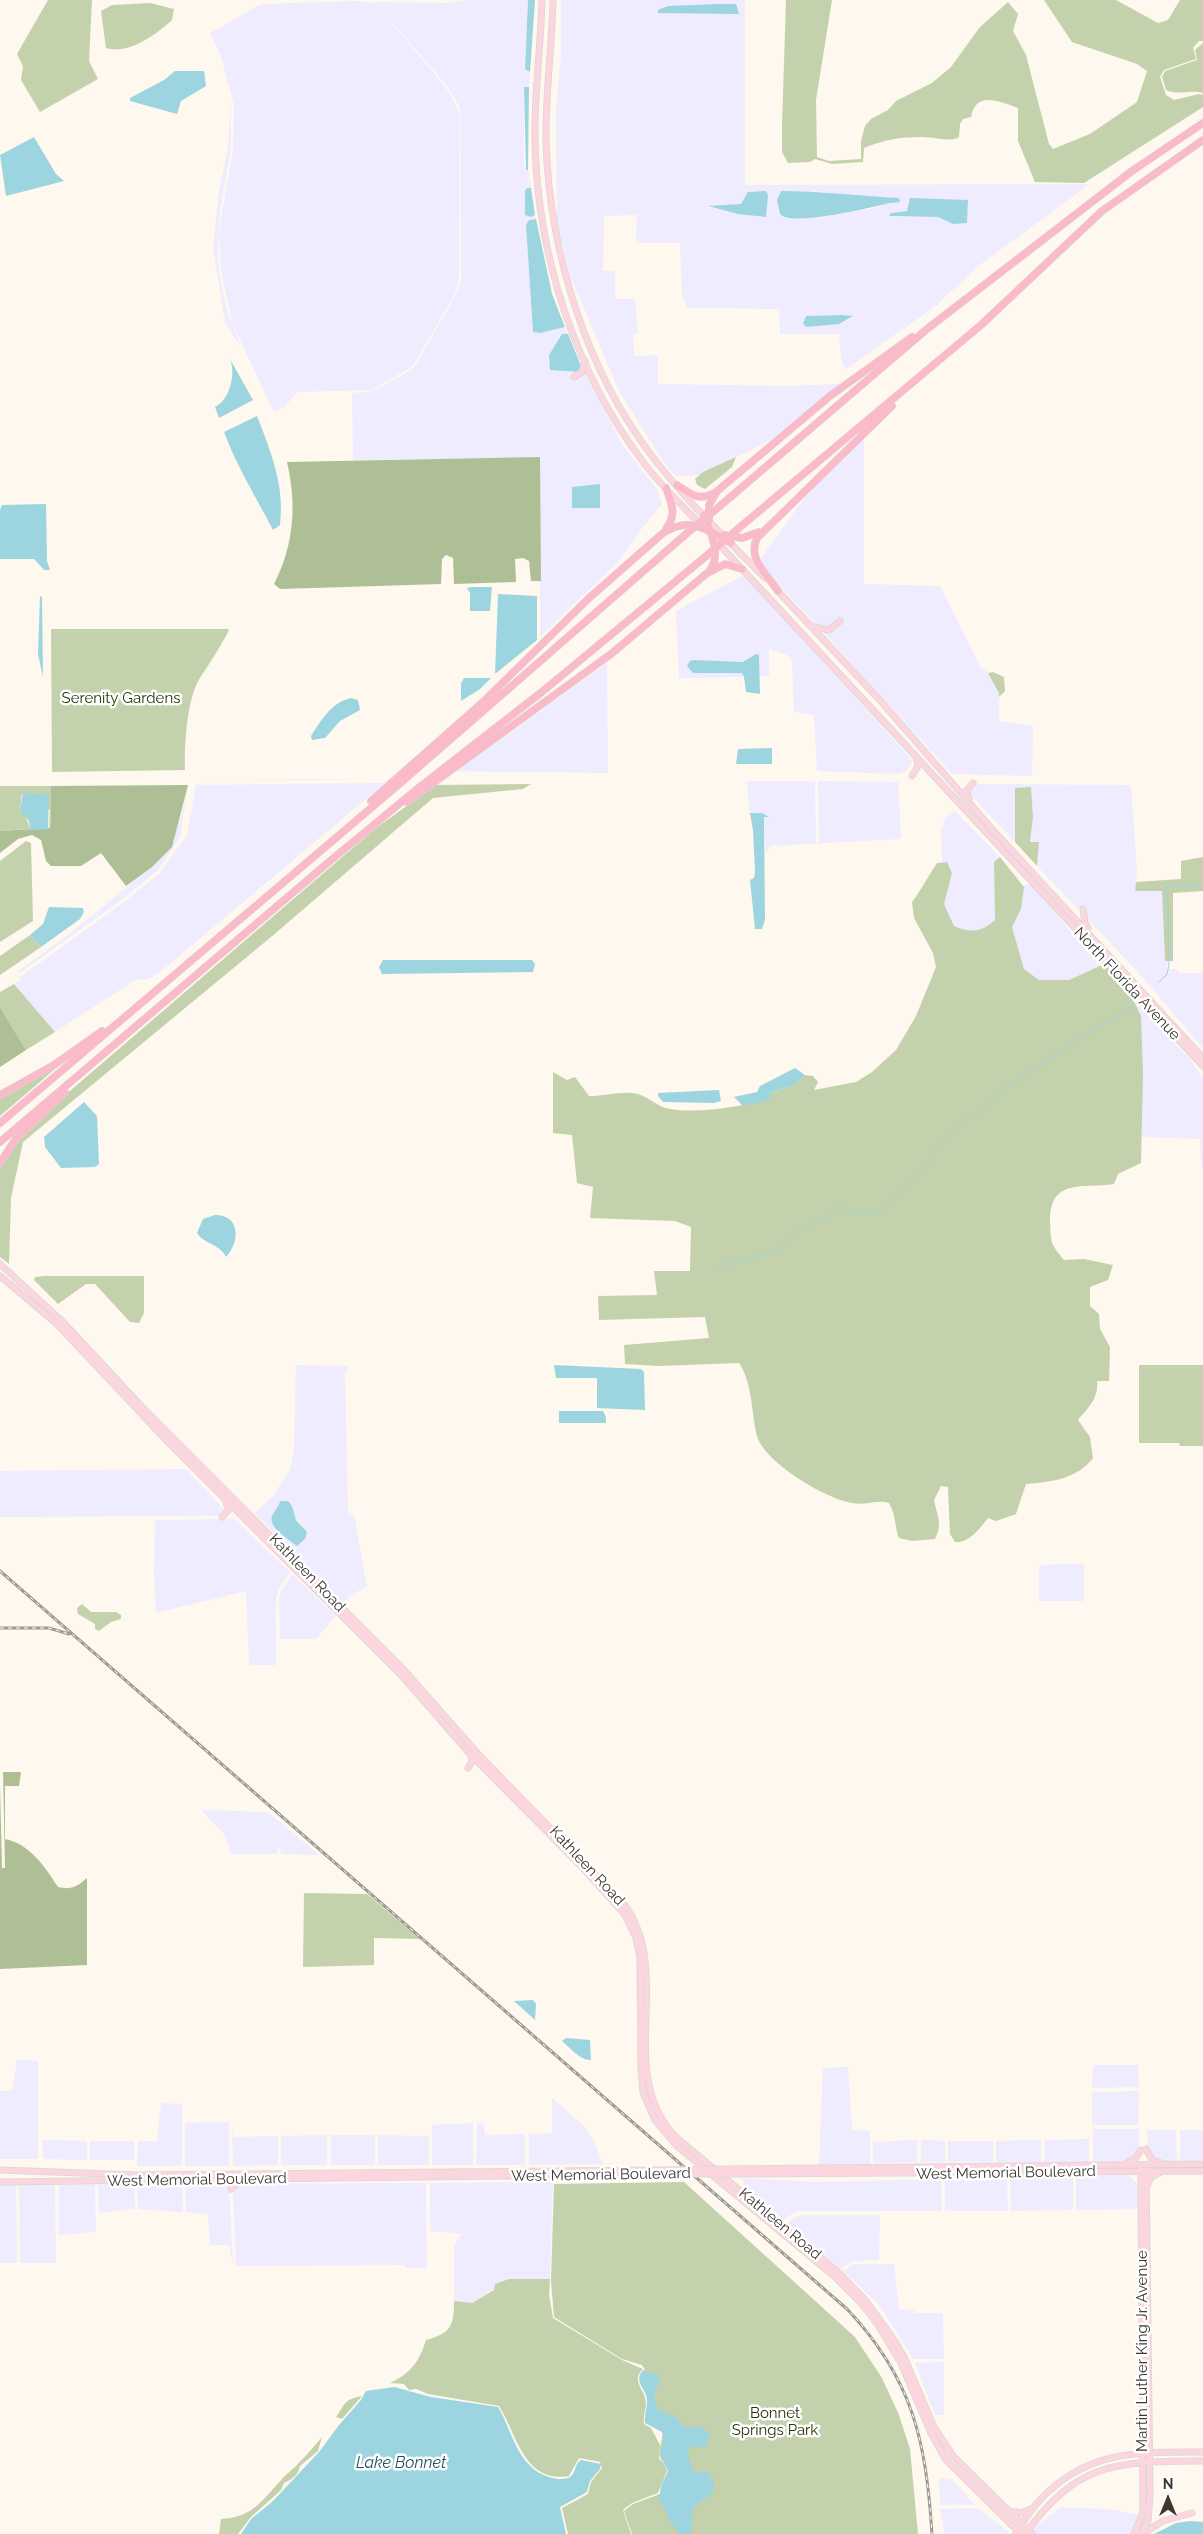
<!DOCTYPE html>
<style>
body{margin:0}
#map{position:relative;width:1203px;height:2534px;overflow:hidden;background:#fef8ee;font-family:Raleway,sans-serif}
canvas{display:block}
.north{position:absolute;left:1143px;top:2474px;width:50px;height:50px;-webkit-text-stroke:4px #fff;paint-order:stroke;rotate:0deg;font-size:14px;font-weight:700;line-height:20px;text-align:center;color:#3b3731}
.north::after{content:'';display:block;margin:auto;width:18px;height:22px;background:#3b3731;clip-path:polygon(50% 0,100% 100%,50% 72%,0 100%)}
</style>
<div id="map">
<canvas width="1203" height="2534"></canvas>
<div class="north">N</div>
</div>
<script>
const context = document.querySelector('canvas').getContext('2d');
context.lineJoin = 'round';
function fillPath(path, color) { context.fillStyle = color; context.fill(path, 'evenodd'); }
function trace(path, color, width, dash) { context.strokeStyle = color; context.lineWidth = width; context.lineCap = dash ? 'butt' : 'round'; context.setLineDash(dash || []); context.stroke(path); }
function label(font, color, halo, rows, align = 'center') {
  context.font = font + ' Raleway,sans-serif'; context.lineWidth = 5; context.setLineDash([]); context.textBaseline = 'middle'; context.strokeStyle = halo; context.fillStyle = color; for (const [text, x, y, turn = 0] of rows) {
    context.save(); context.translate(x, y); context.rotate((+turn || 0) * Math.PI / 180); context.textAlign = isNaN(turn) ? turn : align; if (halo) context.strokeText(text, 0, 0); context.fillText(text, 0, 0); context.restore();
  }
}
fillPath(new Path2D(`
 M466,0H528L525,69L530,72L529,86L524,87V168L528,170L531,188H527L531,217L535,215L536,219L529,220L526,225L533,332L540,333L565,327L568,334H562L549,355L550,369L580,372L573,379L584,371L623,446L657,489L662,504L642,528L619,561L540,637V458L353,460L352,393L373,391L413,369L455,297L461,280V118L458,104L447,86L375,2L449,3Z
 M561,0H745V185L1090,184L981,264L933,308L846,369L842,364L839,334H780L779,309L687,308L682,294L680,243H636L637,215L604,216L603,271H615V299H635L638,334H633L634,356L658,355V384L787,386L840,384L769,441L699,475L676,476L665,464L619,391L570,275L557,221L556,110L561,55ZM668,6H713L732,14H729ZM781,191H814L900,202L885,203L872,209L840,212L822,218H787L780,214L777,200ZM746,198L763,217L709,207L741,204ZM968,200L967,223H951L938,217H891V213L908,211L909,202ZM842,315L852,318L839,324L803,323L806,316Z
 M359,1L376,4L446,88L456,105L460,117L459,280L454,296L412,367L372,390L298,392L283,408L274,412L233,325L221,272L219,231L233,150L234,105L221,56L210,33L261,4Z
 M231,101V149L220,211L218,249L219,273L226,308L241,347L225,323L213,248L219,191L228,148Z
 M864,436V584L940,586L980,666L988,673L999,693V721L1033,726L1032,776L952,774L823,632L834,630L842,621L828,628L818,627L762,566L761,558L814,485Z
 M742,576L758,590L913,761L906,771L898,774L817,771L814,715L794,712L792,660L787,655L769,649V676H760L759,655L743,662L694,660L693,673H742L744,677L679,678L676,611Z
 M607,663L608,773L454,771L499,741Z
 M313,779L355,780H195Z
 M747,781H815L816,843L819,842L818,781L898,782L901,839L770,846L766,854L764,817H768L762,813H750Z
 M385,783L160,972L147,980L137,979L55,1032L14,984L21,980L20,977L120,905L160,873L187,835L196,785Z
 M974,784L1131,785L1137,872L1135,891H1162L1165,961H1168L1167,969H1176L1179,973H1203V1048L1136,970L1037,866L1039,843L1030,842L1033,817L1031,788H1015V842L967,791Z
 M187,791L180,837L158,870L119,902L18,974L17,972L68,935L133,882L181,818Z
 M955,811L1000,857L994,862L995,921L984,930L969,932L954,926L944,904L952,873L942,862L941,831L945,819Z
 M1031,884L1099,966L1069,980H1039L1024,969L1012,927L1021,909L1023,885Z
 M1134,1001L1189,1058L1203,1078V1167H1201L1200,1139L1142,1137L1141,1016Z
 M296,1365L348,1366L345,1374L348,1515H354L367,1587L354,1593L342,1604L255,1513L272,1497L290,1470L294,1450ZM292,1506L294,1516L304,1527L272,1516L279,1507Z
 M186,1469L225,1511L221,1516L0,1517V1471Z
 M234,1519L290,1572L279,1588L276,1599V1665H249L246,1591L156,1613L154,1574L155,1520Z
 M1084,1564V1601H1039V1565Z
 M292,1574L336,1616L316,1639H280L279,1599L282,1590Z
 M201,1810L268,1812L319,1855L281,1854L280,1848H278L277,1854H231L225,1835Z
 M17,2060L38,2061V2159H0V2091H12Z
 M1093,2065H1138L1139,2087L1092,2088Z
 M848,2067L852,2130L870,2131V2164L819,2166L823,2068Z
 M1139,2091L1138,2125H1092V2092Z
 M552,2098L583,2125L594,2141L603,2164L529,2165V2134L552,2133Z
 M161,2103L182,2104V2166H137L138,2141H157Z
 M232,2121L233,2137L278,2136V2165L233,2166Z
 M229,2122V2166H185V2123Z
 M473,2123V2165H432V2125Z
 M477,2123H483L485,2135L525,2134V2165H476Z
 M1093,2129H1139V2150L1137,2155L1126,2162H1093Z
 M1147,2130H1176L1177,2161H1162L1152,2158L1148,2149Z
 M1180,2130H1203V2160L1180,2161Z
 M327,2135V2165H281V2136Z
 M331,2135H375V2165H331Z
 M378,2135L429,2136V2165H378Z
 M1089,2139V2162H1044L1045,2140Z
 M42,2140L87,2141V2160L43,2159Z
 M917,2140V2162L873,2163V2142Z
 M921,2140L945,2141V2162H921Z
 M1041,2140V2162H996V2141Z
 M90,2141H134V2160H90Z
 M948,2141H993V2162H948Z
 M1128,2175L1139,2185V2209L1076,2210V2176Z
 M1073,2176V2210L1011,2211L1010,2177Z
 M1007,2177L1008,2211H945V2179Z
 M743,2178L817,2182L941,2179L942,2211H800L790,2215L784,2220L744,2185Z
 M553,2182L550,2279H509L472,2303L454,2301V2246L462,2234L430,2231V2183Z
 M426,2183L427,2268H406L405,2265L236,2266L233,2190L240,2184Z
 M182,2184L183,2212L138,2209L137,2185Z
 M185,2184H229L233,2266L229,2245H210L208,2214L186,2212Z
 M0,2185H16L17,2263H0Z
 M19,2185H55L56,2263H20Z
 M59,2185H95L96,2232L59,2235Z
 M98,2185H134L135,2209L99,2213Z
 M800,2215H880L879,2260L854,2261L840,2269L787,2223Z
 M854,2264H894L899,2309L914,2310V2313H943L944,2359H913L880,2306L843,2271Z
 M944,2362V2415H935L915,2363Z
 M939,2478L953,2480L975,2505H940Z
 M978,2508L1009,2532L1008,2534H945L940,2509Z
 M1060,2508L1109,2509L1140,2515L1138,2523L1130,2534H1036L1034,2532V2527Z`), '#eeecfe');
fillPath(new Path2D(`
 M48,0H92L89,61L98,79L40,112L21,80L23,66L17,54Z
 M786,0H832L816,100L817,157L829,161L861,159V141L865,126L871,119L888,110L896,101L932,83L951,67L980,27L1008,2L1018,14L1013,31L1026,55L1049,144L1053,149L1090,134L1137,102L1147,71L1137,64L1072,42L1044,0H1116L1158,23L1168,20L1180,0H1203V41H1199L1193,48L1196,59L1164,70L1160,77L1166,95L1174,100L1199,94L1203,95V107L1084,183L1035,182L1018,141V108C1000,102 976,90 971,117L963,119L960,124L959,137C950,143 933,136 921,137C901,137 882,140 864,148L863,162L832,164L815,159L810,162L788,163L782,152V125Z
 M150,3L174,9L172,20C156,35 128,55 106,48L101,11L112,5Z
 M1203,43V93C1190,89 1179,96 1166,90L1162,77L1165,71L1197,60L1195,50Z
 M736,457L732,467L705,489L697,485L695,479L703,472Z
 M51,629H229C228,635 206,669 202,675C187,693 184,747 185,770L52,772Z
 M993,672L1004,677L1005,691L999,697V693L988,673Z
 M531,784L523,789L433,798L271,937L23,1142L11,1198L9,1264L0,1257V1167L19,1138L64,1096L376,828L436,785Z
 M0,786H51V829H49L50,810L22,794L20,810L26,816L30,829L0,831Z
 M1031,787L1033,817L1030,842H1039L1037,866L1015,842V788Z
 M26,841L31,843L33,921L0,942V861Z
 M1000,857L1024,887L1021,909L1012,927L1024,969L1039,980H1069L1104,964L1131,995L1141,1016L1143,1073L1141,1163L1118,1174L1114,1184C1084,1189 1050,1177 1050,1221C1051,1243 1050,1243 1064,1260L1084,1259L1113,1265L1108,1280L1090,1287V1306L1099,1314L1100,1329L1110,1347L1109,1381H1097C1099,1398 1088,1408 1078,1420L1090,1437L1093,1458C1077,1479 1051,1482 1026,1484L1016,1514L996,1521L988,1518C980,1528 970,1543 955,1542L950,1534L948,1487L941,1486L934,1500C937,1515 943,1524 935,1539L912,1541L899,1538C894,1525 897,1518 889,1503C877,1499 865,1506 852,1503C826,1499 764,1462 757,1436C751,1412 753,1384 739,1363L658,1366L625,1364L624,1345L709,1338L705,1317L599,1320L598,1296L657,1295L654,1271H690L691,1227L675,1221L590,1218L593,1187L577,1183L572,1135L553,1133V1072L567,1080L575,1077L589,1096C607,1096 622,1090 638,1094C650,1098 658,1107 670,1109C703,1114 737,1106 770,1100V1093L794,1085L805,1075L813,1076L818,1082L814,1090L856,1082L872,1072L896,1050L916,1016L936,967L933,953L914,918L912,902C922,889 928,876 937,863L947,862L952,873L944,904L954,926C971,933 980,933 995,920L994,862Z
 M1203,857V891L1173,893V961H1165L1162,891H1135L1136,882L1181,879V861Z
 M30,935L41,947L0,975V956Z
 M14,984L55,1032L26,1050L0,1007V992Z
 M56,1067L55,1069L0,1116V1096Z
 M44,1276H144V1313L139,1323L130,1322L95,1284H86L58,1304L34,1280L35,1277Z
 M1139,1365H1203V1446H1180L1179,1443H1139Z
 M82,1604L91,1612H116L121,1615V1619L111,1622L99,1631L95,1629V1624L78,1614L77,1608Z
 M304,1893L367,1894L420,1939L374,1938V1965L303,1967Z
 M684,2182L855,2337L882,2378L899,2415L910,2449L918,2534H632L624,2511L633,2504L660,2494L668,2471L666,2462L661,2460L659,2452L663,2434L661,2430L645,2423C644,2414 649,2406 647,2397C645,2387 638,2385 640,2374L645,2370L642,2365L622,2359L554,2317L551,2281L554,2184Z
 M509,2279H550L549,2295L553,2318L622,2360L643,2369C630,2381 646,2390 646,2403C646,2410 643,2416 644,2424L651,2428L660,2445L659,2459L664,2463L667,2471L658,2493L632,2503L623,2510L631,2534H568L562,2508L588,2494L591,2482L602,2468L600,2462L579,2458L569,2476C524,2484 517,2434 499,2406L428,2394L416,2389L409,2390L404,2384L390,2383C411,2373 419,2362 426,2340C451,2333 454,2326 454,2301L472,2303L494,2290L495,2284Z
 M362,2396L342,2419L336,2417C346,2403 343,2400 362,2396Z
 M322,2437L318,2451L300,2466C298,2475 293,2479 284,2483L281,2490L250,2518L238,2534H219L221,2519C257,2517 264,2496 287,2474C300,2463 311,2450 322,2437Z`), '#c3d2ac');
fillPath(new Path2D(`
 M540,457L541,581H531L529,561L523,558L515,559L516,582L454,584L453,558L446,555L442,559L441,584L280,589L274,584C294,545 297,505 287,462Z
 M188,785L172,847L152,867L126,886L101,853L81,866H51L46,861L41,840L32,835L18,839L0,853V831L51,828V786Z
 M0,1007L26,1050L0,1067Z
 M3,1772H21L19,1786H5V1839C30,1844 45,1867 58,1887C71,1890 77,1887 87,1878V1965L0,1969V1783L2,1868H5Z`), '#aebf95');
fillPath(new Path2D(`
 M528,0H535L530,72L525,69Z
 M718,4H736L739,14L658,13V10L668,6Z
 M175,71H204L206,86L181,101L177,114L130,101V98L164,80Z
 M524,87H529L528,170H526Z
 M34,137L56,174L64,181L6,196L0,155Z
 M527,188H531L535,215L531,217L525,215V191Z
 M766,191L768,195L766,217L738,214L708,206L741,204L748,192Z
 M781,191C821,191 860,196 899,198L900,202C895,203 890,202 885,204C869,208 789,227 780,214L777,200Z
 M910,198L968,200L967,223L953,224L938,217L889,216L891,213L907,211Z
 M536,219L552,294L565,327L540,333L533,332L526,225L529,220Z
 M842,315L853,316L839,324L806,327L803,323L806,316Z
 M562,334H568L581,366L580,372L550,370L549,355Z
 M230,359L253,400L219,418L215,407C230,400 236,373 230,359Z
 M257,416C271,452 285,486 280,525L273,530C256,497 237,467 224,432Z
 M600,484V508H572V487Z
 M46,504L47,561L50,570H44L34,559H0V510L2,505Z
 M473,587H492L490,611H470V593L467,588Z
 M498,594L537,596V640L495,674Z
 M40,596L42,597L43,677L38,654Z
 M756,654L759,655L760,694L746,692L744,677L742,673H693L687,666L690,661L694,660L743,662Z
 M464,678H491L480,689L461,701V683Z
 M351,698L358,700L360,710L340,721L325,738L312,740L311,736C321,720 332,702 351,698Z
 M772,748V764H736L738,749Z
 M23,793L49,795L48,829L30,830L29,821L20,810Z
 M750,813H762L769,817H764L765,920L762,929H755L750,880L754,878L755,872L753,830Z
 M49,907L83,908L84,912L80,919L41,947L30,935L43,924Z
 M383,960H532L535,964L533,972L382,974L379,967Z
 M795,1068L805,1075L794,1085L770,1093V1100L743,1106L734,1097L757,1092L760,1086Z
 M719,1090L721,1101L714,1103L663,1102L658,1096V1093Z
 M84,1102L97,1116L99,1164L95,1167L61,1168L45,1147L44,1137Z
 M215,1215C241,1215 240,1242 226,1257C219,1243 205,1245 197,1233L203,1219Z
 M554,1365L641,1369L644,1372L645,1410L597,1408V1378H556Z
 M559,1411H603L606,1417V1423H559Z
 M280,1501H288L292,1506L296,1520L307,1532L305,1539L297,1546C290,1540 268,1528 272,1516C274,1511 279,1507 280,1501Z
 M533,2000L536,2004L535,2020L514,2001Z
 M566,2038L590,2040L591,2060C581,2061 570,2048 562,2041Z
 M643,2370L658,2375L660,2381L654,2394L658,2410L676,2417L684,2427H702L709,2433L708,2446L700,2448L691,2446L687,2453L694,2472H708C725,2498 701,2496 693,2509L691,2534H678V2530L668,2520V2513L659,2501L661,2486L668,2471L660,2454L663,2442L662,2432L645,2423C644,2415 648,2407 647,2399C646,2388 633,2382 643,2370Z
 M394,2387L431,2397L498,2407C513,2432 517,2467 549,2477C555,2479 562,2480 568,2478C576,2475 574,2464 581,2460L601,2464L600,2469L590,2481L587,2492L560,2507L566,2534H241L251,2519L272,2502L319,2452L339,2425L361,2400L366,2391Z
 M1190,2521L1203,2522V2534H1154L1176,2523Z`), '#9cd5df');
trace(new Path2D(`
 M1159,982L1167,974L1169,965L1167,885H1203
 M719,1266L759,1256L777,1248L785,1244L799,1230L825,1219L840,1208C858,1214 861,1220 882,1210L956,1130L1001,1091L1133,1005`), '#9cd5df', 1);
const major = new Path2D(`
 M542,0C541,47 534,93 535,140C537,254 574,370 643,462C660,485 682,505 702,526
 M553,0C552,48 545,95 546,143C550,253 585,368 652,456C685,500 727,539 765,578
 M574,377L582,372L585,361
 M717,542L1203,1066
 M775,588L878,698L993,830L1203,1058
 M814,627L829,630L840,621
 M912,776L918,766L916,756
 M969,799L966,791L973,783
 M1083,909L1085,923L1088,928
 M0,1264L61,1320L142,1407L405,1671L480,1756L624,1904C676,1974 612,2075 678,2139L839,2273L866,2301L895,2341L906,2361L934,2427L953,2456L1032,2534
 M0,1276L57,1324L169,1443L401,1675L470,1754L580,1865L625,1915L636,1938L640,1958L641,2069L643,2092L655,2120L677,2146L834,2276L862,2304L878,2325L901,2363L931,2433L946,2460L1021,2534
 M222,1517L228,1510L226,1502
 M468,1768L472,1761L471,1756
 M1146,2149L1152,2160L1161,2163
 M1127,2163L1135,2159L1141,2150
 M730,2169L1203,2164
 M0,2170L136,2175L666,2170
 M735,2174L1203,2171
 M0,2182L671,2174
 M1147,2186L1151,2177L1161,2172
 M231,2189L243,2180
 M1009,2511L1021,2513L1031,2509
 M1144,2533L1163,2521L1192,2513
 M1015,2534C1023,2523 1030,2510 1040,2500C1087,2449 1140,2452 1203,2452
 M1025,2534C1079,2460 1117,2462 1203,2461
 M1134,2534L1143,2513L1141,2170
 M1141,2534L1148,2521L1150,2495L1146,2170`);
const highway = new Path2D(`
 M677,485C692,495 699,502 716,492L830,396L912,337
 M720,506L927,329L1132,171L1203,123
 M704,515C710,531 722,555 710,570
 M709,520V505L716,493
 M739,528L981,325L1102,211L1203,140
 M666,529C677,514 672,505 666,488
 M724,535L742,538L759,532
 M778,591C767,574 747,559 757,538L892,406
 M371,801L483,702L588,599L663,533C689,516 707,529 731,543
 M407,802L611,654L706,574L725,564L742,569
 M0,1095L54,1065L102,1031
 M0,1123L397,786L686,534
 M0,1142L330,861L416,790L543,691L705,557
 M0,1163L15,1140L65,1092`);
trace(major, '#d8d7d6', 7);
trace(highway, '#d8d7d6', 8);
trace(major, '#fcd6df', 5.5);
trace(highway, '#fabac9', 7);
const rail = new Path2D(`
 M0,1571L847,2309C913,2379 926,2441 932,2534
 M0,1628H49L69,1634`);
trace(rail, '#9e9991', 3);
trace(rail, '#fff', 1, [4]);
const majorBridge = new Path2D(`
 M666,2170L730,2169
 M671,2174H735`);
const highwayBridge = new Path2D(`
 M686,534L720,506
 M705,557L739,528`);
trace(majorBridge, '#d8d7d6', 7, []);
trace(highwayBridge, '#d8d7d6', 8, []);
trace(majorBridge, '#fcd6df', 5.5);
trace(highwayBridge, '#fabac9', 7);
label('15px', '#263504', '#fff', [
 ["Serenity Gardens",121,698],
 ["Bonnet",775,2413],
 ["Springs Park",775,2430]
]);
label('15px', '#3b3731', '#fff', [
 ["North Florida Avenue",1127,984,47],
 ["Kathleen Road",307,1573,46],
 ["Kathleen Road",587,1866,47],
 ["West Memorial Boulevard",1006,2173,-1],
 ["West Memorial Boulevard",601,2175,-1],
 ["West Memorial Boulevard",197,2180,-1],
 ["Kathleen Road",780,2224,40],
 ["Martin Luther King Jr. Avenue",1142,2351,-90]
]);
label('italic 16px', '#1f5058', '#fff', [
 ["Lake Bonnet",401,2463]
]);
</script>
